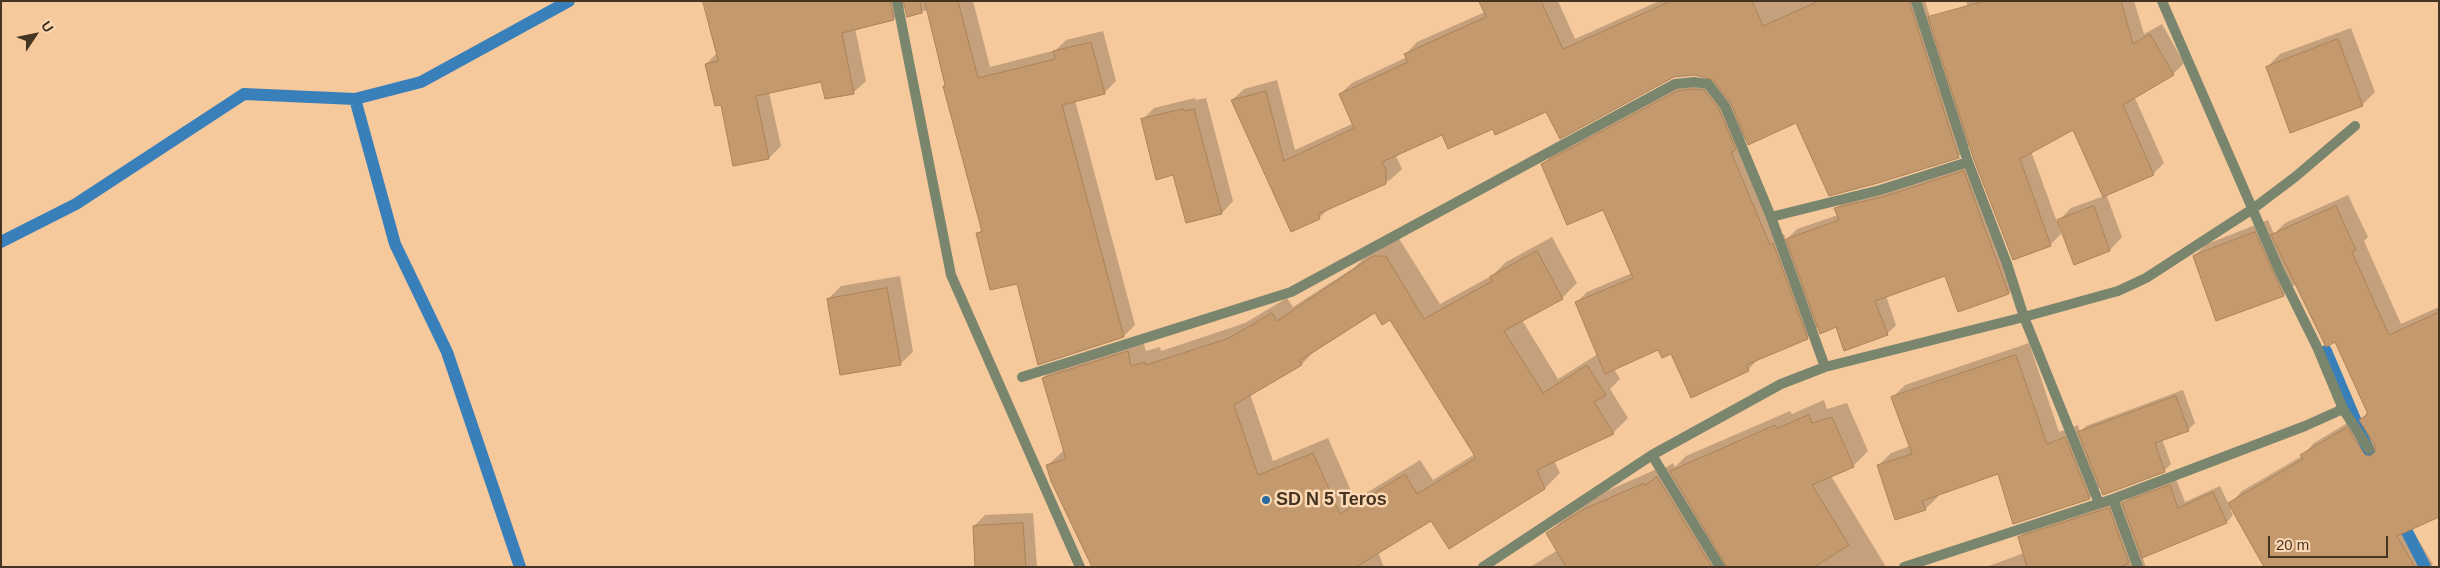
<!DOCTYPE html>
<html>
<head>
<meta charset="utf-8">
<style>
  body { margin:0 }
  #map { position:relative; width:2440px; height:568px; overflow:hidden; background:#f5c99c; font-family:Arial,sans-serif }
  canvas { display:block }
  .frame { position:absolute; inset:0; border:2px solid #453421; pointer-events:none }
  .north { position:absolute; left:10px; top:10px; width:50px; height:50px; -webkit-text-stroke:4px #fcd8b4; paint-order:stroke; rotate:56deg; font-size:14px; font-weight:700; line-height:20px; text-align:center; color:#453421 }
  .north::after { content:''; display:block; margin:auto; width:18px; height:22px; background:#453421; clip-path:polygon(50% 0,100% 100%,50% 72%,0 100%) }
  .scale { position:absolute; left:2268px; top:536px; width:120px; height:22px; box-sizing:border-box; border:2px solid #453421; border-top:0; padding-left:6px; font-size:15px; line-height:18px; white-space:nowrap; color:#453421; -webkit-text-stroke:4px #fcd8b4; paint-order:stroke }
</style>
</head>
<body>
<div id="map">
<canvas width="2440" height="568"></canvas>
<div class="frame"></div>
<div class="north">U</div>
<div class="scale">20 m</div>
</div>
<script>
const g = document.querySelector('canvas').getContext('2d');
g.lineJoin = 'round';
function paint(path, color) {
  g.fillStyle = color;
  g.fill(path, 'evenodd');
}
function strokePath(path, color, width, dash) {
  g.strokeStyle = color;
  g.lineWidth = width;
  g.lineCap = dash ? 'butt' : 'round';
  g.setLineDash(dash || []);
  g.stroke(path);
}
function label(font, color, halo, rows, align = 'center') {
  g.font = font + ' Arial,sans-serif';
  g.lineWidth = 5;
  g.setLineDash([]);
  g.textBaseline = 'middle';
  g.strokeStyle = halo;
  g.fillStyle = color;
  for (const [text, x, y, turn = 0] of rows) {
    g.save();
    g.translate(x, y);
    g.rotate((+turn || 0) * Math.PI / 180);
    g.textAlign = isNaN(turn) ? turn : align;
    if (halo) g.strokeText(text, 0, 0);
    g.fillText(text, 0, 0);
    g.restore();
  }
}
const shadow = new Path2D(`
  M704 1H973L990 67 1056 50 1066 40 1103 31 1116 81 1104 93 1075 100 1135 325 1124 336 1017 282 977 234 982 229 928 10 908 15 906 6 893 19 855 28 866 81 854 92 826 98 822 80 769 92 781 146 769 158 734 164 722 103 706 64 717 53Z
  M1481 1H1558L1575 39 1659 1H1925L1955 96 2002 126 1966 1H2134L2144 34 2162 24 2184 63 2173 74 2134 96 2164 163 2153 174 2106 194 2122 237 2110 250 2075 263 2061 226 2059 227 2061 234 2050 245 1971 144 1959 156 1878 182 1797 121 1747 137 1742 142 1780 235 1784 234 1786 240 1797 229 1838 215 1836 209 1845 199 1893 187 1973 162 2018 283 2009 293 1959 310 1946 274 1886 296 1896 325 1887 334 1837 326H1819L1807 338 1759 358 1748 370 1659 349 1614 369 1620 379 1610 389 1628 418 1613 433 1554 460 1560 473 1545 488 1449 547 1432 519 1378 552 1384 567H1094L1047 466 1064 450 1043 378 1059 363 1142 337 1146 351 1160 347 1161 351 1245 323 1287 298 1293 307 1355 267 1366 256 1398 237 1440 304 1493 275 1506 262 1552 237 1577 283 1562 298 1522 320 1558 379 1598 354 1576 303 1587 292 1632 273 1604 208 1543 165 1553 154 1689 81 1717 80 1693 74 1671 77 1546 110 1493 127 1442 134 1395 154 1402 169 1390 180 1330 207 1319 218 1232 100 1244 89 1277 80 1295 150 1354 123 1340 94 1352 83 1407 57 1406 54 1417 42 1485 12ZM2074 128 2104 196 2071 208 2057 222 2031 151ZM1375 311 1390 318 1475 454 1433 480 1420 460 1355 500 1328 438 1273 461 1250 394 1302 364 1317 348Z
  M2351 28 2375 92 2362 105 2267 67 2280 54Z
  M1195 98 1196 100 1206 98 1233 201 1222 213 1187 222 1174 174 1142 120 1154 108Z
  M2348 195 2368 237 2364 241 2401 324 2439 307V515L2411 528 2433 564 2431 567H2314L2232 508 2230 509 2233 515 2227 522 2142 556 2146 567H1986L2024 553 2019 538 2031 525 2121 496 2123 503 2130 497 2176 479 2185 502 2220 486 2229 505 2242 491 2302 456 2314 443 2359 416 2361 419 2368 412 2336 341 2295 284 2284 295 2194 256 2207 244 2268 220 2274 234 2285 223Z
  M900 276 913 352 900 364 828 299 841 286Z
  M2029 343 2059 432 2078 425 2080 432 2086 426 2183 390 2195 423 2188 430 2162 439 2171 464 2164 471 2101 486 2089 498 1998 472 1937 494 1938 497 1925 509 1879 465 1891 453 1910 446 1893 397 1905 385Z
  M1824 400 1827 409 1847 403 1868 451 1853 466 1831 476 1886 567H1530L1558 550 1548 534 1563 519 1600 494 1659 468 1660 471 1673 463 1675 467 1686 456 1790 411 1792 414Z
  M1033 513 1037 567H977L974 526 985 515Z`);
const stream = new Path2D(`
  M1 242 76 204 244 94 355 99
  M2326 351 2377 471
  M2400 518 2425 567
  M520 567 447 352 395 244 355 99 421 82 569 1`);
const building = new Path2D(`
  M703 1H890L894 20 842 33 854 94 825 99 821 82 756 96 769 159 733 166 721 105 715 106 705 64 718 61Z
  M904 1H920L922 13 907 17Z
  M925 1H958L978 78 1055 59 1053 51 1091 42 1105 94 1062 105 1124 337 1038 365 1017 284 990 290 976 233 982 232 943 86H945Z
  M1479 1H1541L1563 49 1671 1H1752L1763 26 1819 1H1909L1959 158 1878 183 1829 196 1796 123 1748 145 1731 103 1713 80 1695 75 1674 77 1560 139 1546 112 1495 135 1493 129 1448 149 1442 135 1382 162 1386 170V184L1318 214 1320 219 1291 232 1231 100 1266 91 1284 161 1354 128 1339 94 1408 62 1404 54 1486 17Z
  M1985 1H2121L2133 44 2150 34 2174 75 2123 105 2154 175 2103 197 2073 130 2020 159 2051 246 2013 260 1974 160 1928 17Z
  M2338 39 2363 106 2290 133 2266 67Z
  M1694 89 1704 90 1719 109 1736 150 1731 152 1770 245 1773 243 1808 339 1746 365 1749 371 1691 398 1671 354 1662 358 1658 350 1605 374 1575 302 1633 278 1603 210 1567 225 1541 164 1677 91Z
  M1184 109V111L1194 109 1222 214 1186 223 1173 175 1156 180 1141 119Z
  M1964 171 2009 294 1958 312 1945 276 1875 301 1888 335 1844 351 1836 327 1820 334 1786 239 1839 220 1834 208 1882 197Z
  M2094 206 2110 251 2074 265 2057 220Z
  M2336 206 2356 250 2352 252 2389 335 2439 312V517L2397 536 2415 567H2264L2228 503 2303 459 2300 455 2347 427 2365 455 2370 456 2375 452V445L2359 420 2367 415V412L2335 342 2326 347 2271 235Z
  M2255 232 2284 296 2216 321 2193 256Z
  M1537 251 1563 299 1504 331 1543 393 1587 365 1606 395 1594 402 1614 434 1537 470 1545 489 1449 549 1431 521 1356 567H1092L1051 481 1046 465 1066 459 1042 378 1128 351 1131 366 1145 362 1146 365 1229 338 1272 313 1277 321 1373 256H1386L1424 319 1492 281 1490 277ZM1375 313 1382 325 1390 320 1476 458 1417 494 1405 474 1340 514 1313 453 1258 475 1234 405 1302 365 1300 361Z
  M887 288 901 365 840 375 827 299Z
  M2016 355 2047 444 2065 437 2090 499 2013 524 1998 474 1922 501 1926 510 1895 520 1877 465 1912 454 1891 397Z
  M2176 396 2189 431 2155 443 2165 472 2103 495 2078 432Z
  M1809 415 1812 423 1832 417 1854 467 1812 485 1849 545 1814 567H1727L1670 471 1775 425 1777 428Z
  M1657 477 1712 567H1566L1546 533 1584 509 1644 483 1645 485Z
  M2170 485 2178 508 2213 492 2227 523 2142 558 2122 503Z
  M2109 508 2129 563 2120 567H2027L2018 537Z
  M1023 523 1026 567H975L973 526Z`);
const minor = new Path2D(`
  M1916 1 1968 162 2007 264 2024 317 2118 291 2146 278 2254 208 2295 177 2355 126
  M2162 1 2279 270 2318 349 2343 409 2369 449
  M1771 217 1880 190 1968 162
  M1022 377 1291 292 1675 84 1694 82 1708 84 1725 106 1771 217 1825 367
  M1652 455 1720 567
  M2113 499 2305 426 2343 409
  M1483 567 1652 455 1781 384 1825 367 2024 317 2099 503
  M1904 567 2113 499 2138 567`);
const tertiary = new Path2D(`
  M897 1 951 275 1080 567`);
const markers = [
  [1266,500,5,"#2a6ba1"]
];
const poiNames = [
  ["SD N 5 Teros",1276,500]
];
paint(shadow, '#0003');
strokePath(stream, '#397fba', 12);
paint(building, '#c3996d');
strokePath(building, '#ab8257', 1);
strokePath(minor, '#7a856e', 10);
strokePath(tertiary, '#7a856e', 10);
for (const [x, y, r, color] of markers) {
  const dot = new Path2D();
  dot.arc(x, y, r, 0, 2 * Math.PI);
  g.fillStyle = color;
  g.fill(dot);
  strokePath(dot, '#fcd8b4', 2);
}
label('bold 18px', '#453421', '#fcd8b4', poiNames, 'left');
</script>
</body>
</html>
